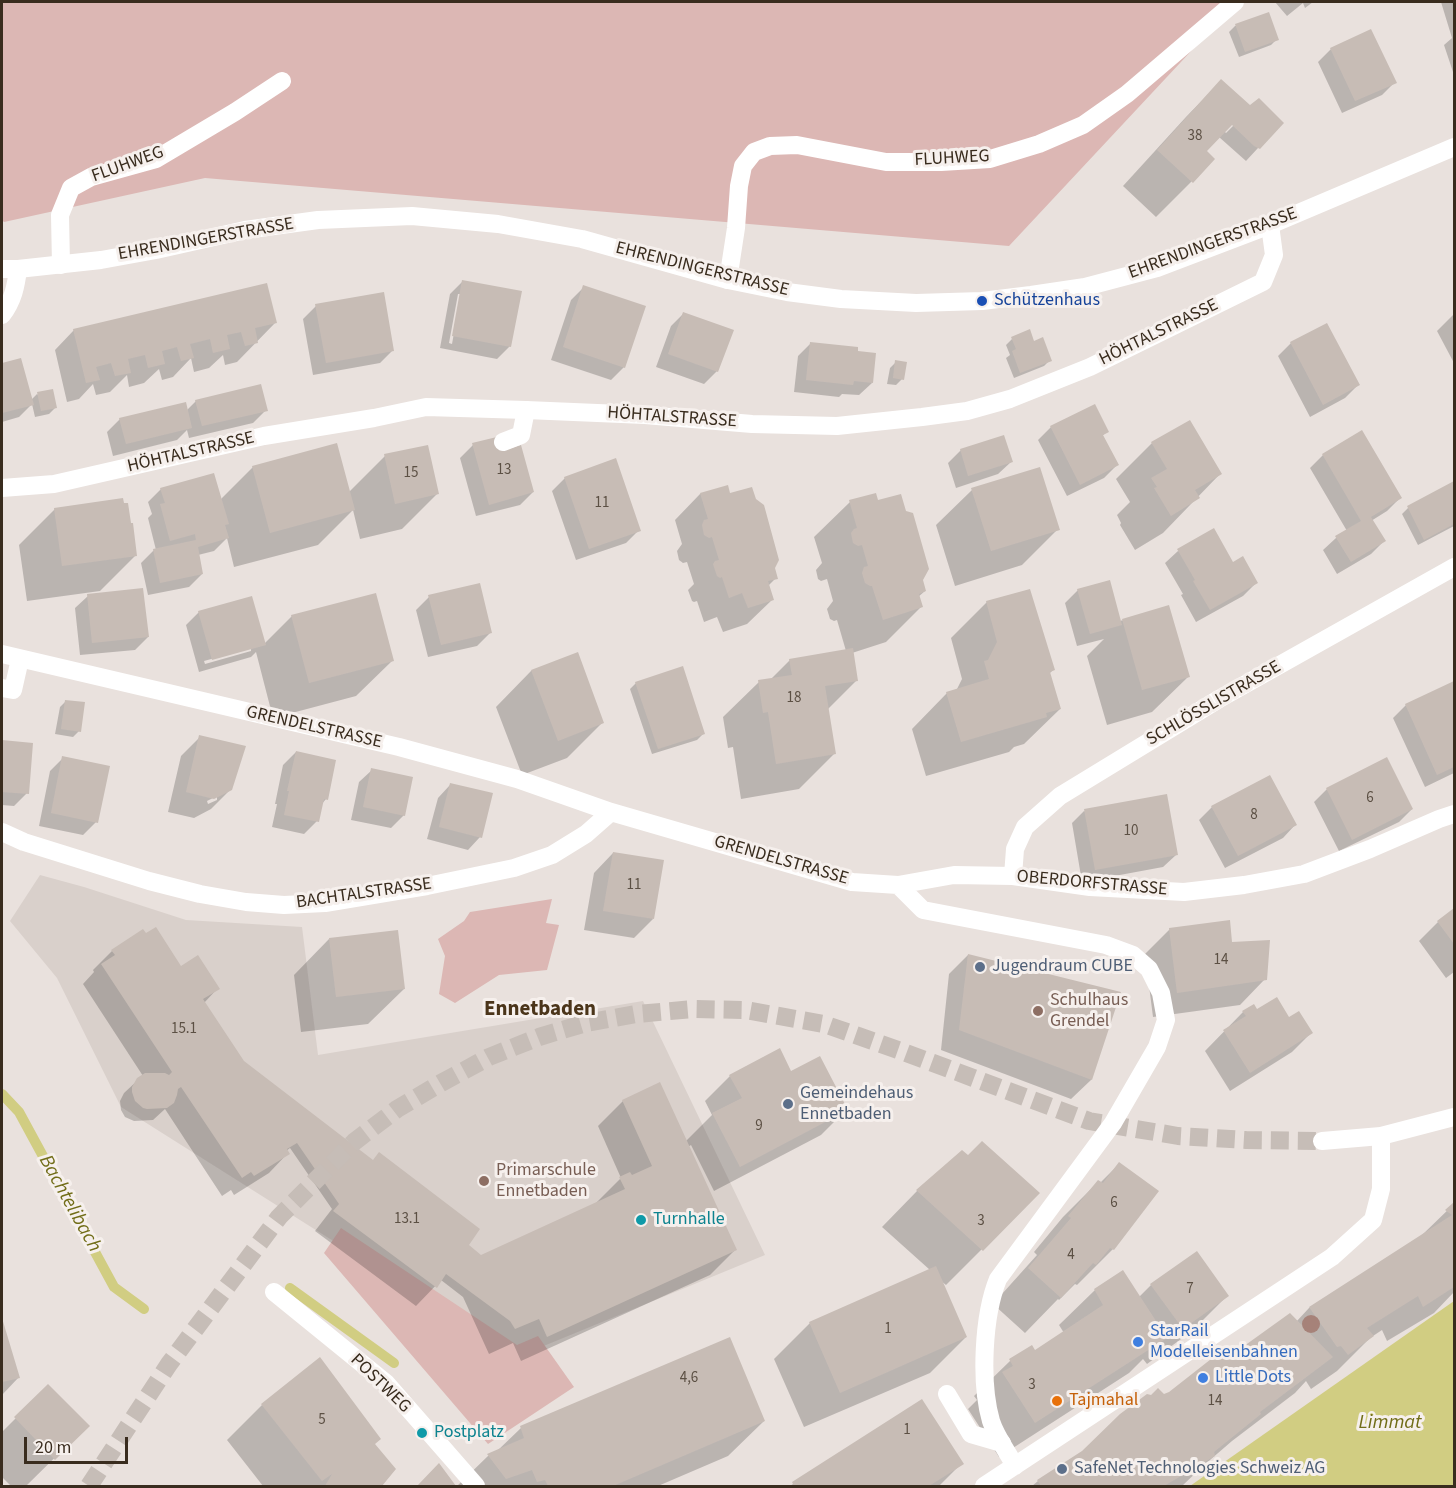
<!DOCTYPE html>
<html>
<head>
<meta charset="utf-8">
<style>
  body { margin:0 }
  #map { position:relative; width:1456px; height:1488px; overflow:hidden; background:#e9e1dd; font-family:"Source Sans 3",sans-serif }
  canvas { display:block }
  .frame { position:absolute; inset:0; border:3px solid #392c1e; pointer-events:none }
  .scale { position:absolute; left:24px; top:1437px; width:104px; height:27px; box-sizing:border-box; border:3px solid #392c1e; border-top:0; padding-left:8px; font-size:18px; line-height:21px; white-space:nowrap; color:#392c1e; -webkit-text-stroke:4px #f6f0ed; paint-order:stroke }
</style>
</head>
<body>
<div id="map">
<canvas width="1456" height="1488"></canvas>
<div class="frame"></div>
<div class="scale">20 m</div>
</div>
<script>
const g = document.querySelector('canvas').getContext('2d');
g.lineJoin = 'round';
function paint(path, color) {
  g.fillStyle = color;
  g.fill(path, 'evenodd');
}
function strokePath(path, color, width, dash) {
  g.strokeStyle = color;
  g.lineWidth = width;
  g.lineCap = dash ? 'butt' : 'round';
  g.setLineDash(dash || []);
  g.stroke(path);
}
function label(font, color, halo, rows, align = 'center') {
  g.font = font + ' "Source Sans 3",sans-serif';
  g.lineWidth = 6;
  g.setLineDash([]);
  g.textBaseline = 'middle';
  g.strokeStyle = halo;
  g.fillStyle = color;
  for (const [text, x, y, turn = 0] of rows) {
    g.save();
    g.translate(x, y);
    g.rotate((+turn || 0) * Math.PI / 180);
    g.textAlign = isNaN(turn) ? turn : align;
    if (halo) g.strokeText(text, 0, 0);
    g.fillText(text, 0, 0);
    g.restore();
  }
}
const built = new Path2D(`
  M40 875 84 887 186 920 302 927 318 1055 643 1001 765 1255 517 1357 121 1107 57 978 10 921Z`);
const green = new Path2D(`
  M2 2H1237L1009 246 205 178 4 222 2 220Z
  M552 899 546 923 559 925 547 970 499 975 455 1003 439 994 445 956 438 939 464 921 470 912Z
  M341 1228 517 1345 538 1336 574 1387 488 1444 324 1253Z`);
const water = new Path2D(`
  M1454 1301V1486H1190Z`);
const shadow = new Path2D(`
  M1275 2H1313L1305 8 1303 3 1287 16Z
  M1441 2H1454V75L1444 45 1452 38Z
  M1268 14 1277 39 1271 45 1239 57 1229 32 1235 26Z
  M1331 49 1395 82 1382 95 1342 113 1318 62Z
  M1221 81 1224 131 1226 133 1259 100 1258 148 1246 161 1219 137 1205 151 1192 181 1156 217 1123 186 1186 117Z
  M463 281 510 346 497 359 440 348 450 294ZM458 294H461L452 344 449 343Z
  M584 287 624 367 611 380 551 360 571 300Z
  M316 306 392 351 380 363 313 375 303 319Z
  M684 313 717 371 704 384 656 367 671 326Z
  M1454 314V363L1437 331Z
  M275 323 237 362 225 365 223 355 209 368 194 372 191 358 173 377 162 380 159 369 144 383 129 387 127 375 110 392 96 395 93 384 79 399 67 402 55 350 74 330Z
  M1326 325 1358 385 1345 398 1310 417 1278 356 1291 343Z
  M1029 331 1033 343 1050 360 1044 366 1014 378 1006 358 1010 355 1006 345 1012 339Z
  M811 343 856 353 872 383 859 395 842 394 839 397 794 392 798 356Z
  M20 360 31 400 37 394 55 408 49 414 35 417 32 404 19 417 2 422V365Z
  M896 362 902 379 896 385 887 384 890 368Z
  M196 401 266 410 253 423 189 438 187 430 177 440 113 456 107 432 120 419 186 411Z
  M1189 422 1220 474 1163 533 1135 550 1120 525 1121 523 1117 515 1130 502 1116 479 1152 443Z
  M1051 427 1107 432 1102 436 1117 465 1104 478 1067 496 1038 440Z
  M1362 432 1400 498 1387 511 1371 521 1384 541 1371 554 1337 574 1323 550 1336 538 1347 531 1310 468 1323 455Z
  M473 445 533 492 520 505 476 516 460 458Z
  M961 450 1011 462 998 474 956 488 948 463Z
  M385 456 437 494 402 529 360 539 353 510 318 545 234 567 227 538 214 551 198 555 202 574 189 587 148 595 141 563 154 550H156L148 518 152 514 148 502 161 489 221 499 253 467 349 492Z
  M565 478 639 530 626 543 576 560 552 491Z
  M1454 483V526L1418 545 1402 514 1408 508Z
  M727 487 729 494 773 568 776 578 768 586 773 599 747 624 723 632 717 617 704 622 697 601 694 602 692 601 688 590 694 584 687 562 683 563 679 560 677 551 682 544 675 520 700 494Z
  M972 490 1058 529 1022 565 955 586 936 525Z
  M876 501 904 513 925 591 918 597 921 607 886 642 852 653 857 680 827 710 834 754 799 789 741 799 733 747 728 748 723 717 759 682 770 680 790 660 846 651 837 620 834 621 830 619 827 609 833 601 827 579 821 581 818 579 816 570 822 563 814 537 850 502Z
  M122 505 136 555 100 591 27 601 19 545 55 509Z
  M1178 551 1233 564 1256 583 1243 596 1196 622 1181 595 1183 594 1165 563Z
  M1078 590 1120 622 1122 620 1188 677 1152 712 1107 725 1087 656 1104 639 1077 646 1065 603Z
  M88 596 148 637 135 650 80 655 75 608Z
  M429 597 490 633 477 646 428 657 416 610Z
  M987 602 1053 670 1049 674 1060 709 1024 744 1014 747 1009 752 926 776 912 729 947 693 956 691 962 679 951 638Z
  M199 612 264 644 292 616 392 661 356 696 273 718 256 652 251 657 199 672 186 625ZM251 648V651L205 664 204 661Z
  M577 654 603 722 567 758 522 775 496 707 531 671Z
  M636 683 703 734 697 740 652 754 630 689Z
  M1454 683V773L1425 787 1393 718 1406 705Z
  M66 701 79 731 73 737 55 734 60 707Z
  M200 737 231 789 211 809 194 818 168 812 181 756ZM217 796V800L208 804 207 801Z
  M2 741 32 744 27 793 14 806 2 805Z
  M296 752 326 799 321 805 317 821 304 834 272 827 277 804H275L283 765Z
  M63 758 96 822 83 835 39 826 50 771Z
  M372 770 404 815 391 828 351 820 359 782Z
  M450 785 480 837 468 850 427 839 438 798Z
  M1327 789 1412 809 1399 822 1339 851 1314 802Z
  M1212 807 1295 825 1283 838 1225 868 1199 820Z
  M1084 811 1176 855 1163 867 1082 882 1072 823Z
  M613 853 653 919 634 938 584 930 594 873Z
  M1454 910V972L1446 978 1419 941 1438 922Z
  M1170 929 1231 944 1265 979 1240 1005 1153 1017 1145 954Z
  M329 939 404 989 368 1024 301 1032 294 975Z
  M112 951 180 968 218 988 204 1003 244 1064 462 1250 479 1258 595 1204 621 1178 598 1126 623 1101 686 1141 712 1115 705 1101 730 1076 791 1073 847 1109 821 1135 714 1191 691 1145 688 1147 735 1250 710 1275 521 1361 513 1343 489 1354 463 1297 441 1280 416 1306 315 1231 332 1209 290 1148 286 1151 288 1153 269 1173 234 1195 231 1190 222 1196 165 1109 153 1120 134 1121 125 1117 121 1110 120 1101 124 1093 138 1080 143 1076 83 984 94 972 93 970Z
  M968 955 1119 993 1091 1080 1071 1099 941 1050 949 974Z
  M1257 1011 1289 1019 1311 1033 1292 1052 1230 1091 1205 1051 1243 1012Z
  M962 1152 968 1157 1038 1193 946 1285 941 1281 966 1337 930 1373 804 1427 774 1359 810 1323 930 1270 882 1227 917 1191Z
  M1119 1164 1113 1249 1077 1285 1075 1284 1059 1300 1058 1299 1025 1333 993 1304 1037 1255 1034 1252 1063 1217 1098 1182 1100 1183Z
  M1454 1204V1292L1434 1313 1387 1341 1382 1330 1370 1338 1337 1371 1311 1389 1306 1381 1295 1393 1232 1441 1203 1466 1182 1486H1032L1038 1481 1083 1452 1164 1396 1296 1322 1309 1308 1420 1237Z
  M1196 1253 1227 1296 1192 1331 1147 1364 1143 1359 1129 1373 999 1457 968 1409 977 1400 974 1396 1010 1361 1031 1347 1034 1352 1064 1333 1059 1325 1095 1290 1139 1297 1151 1285Z
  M2 1321 19 1377 2 1395Z
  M48 1386 87 1426 26 1486H11L2 1477V1432Z
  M922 1401 962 1463 939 1486H790Z
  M262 1405 374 1445 394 1469 380 1486H263L227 1440Z
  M764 1421 728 1456 658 1486H457L488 1456 496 1452 521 1428Z`);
const stream = new Path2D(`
  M2 1094 19 1112 114 1287 144 1309
  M290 1288 394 1363`);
const building = new Path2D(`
  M1269 12 1279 40 1245 52 1235 24Z
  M1371 29 1397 83 1355 101 1330 48Z
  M1221 79 1250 105 1259 98 1284 123 1260 149 1254 146 1232 125 1207 151 1215 159 1193 183 1157 150Z
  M462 280 522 291 511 347 452 336Z
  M267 283 277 323 255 328 258 343 245 346 241 332 227 335 230 349 213 353 210 339 190 344 194 358 181 361 177 347 162 351 165 364 148 368 145 355 128 359 131 373 115 376 111 363 96 367 100 380 86 383 73 329Z
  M583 285 646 306 625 368 563 347Z
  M384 292 394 351 326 363 315 304Z
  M683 312 734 330 718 372 668 354Z
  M1327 323 1360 385 1323 405 1290 342Z
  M1030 329 1034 341 1043 337 1052 361 1020 373 1012 351 1016 349 1011 337Z
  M810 342 858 347V351L876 353 873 383 854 381 853 385 806 380Z
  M21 358 34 405 2 413V363Z
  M895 360 907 362 904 380 893 378Z
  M261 384 268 411 202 426 195 400Z
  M53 389 57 408 41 411 37 392Z
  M186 402 192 428 126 444 119 418Z
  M1095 404 1109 432 1103 435 1119 465 1080 485 1050 426Z
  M1190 420 1222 474 1195 490 1200 498 1171 516 1154 488 1157 487 1151 478 1167 469 1151 442Z
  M1362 430 1402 498 1371 517 1386 541 1351 562 1335 536 1361 521 1322 454Z
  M1004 435 1013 462 968 476 960 449Z
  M501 436 505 450 521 445 534 492 489 505 472 443Z
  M337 443 355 510 270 533 252 466Z
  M428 445 439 494 395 504 384 454Z
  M616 458 641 531 589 549 564 477Z
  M1040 467 1060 530 991 551 971 488Z
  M214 473 229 524 225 525 229 538 198 547 203 574 160 583 153 549 196 540 195 534 170 541 160 504 165 503 160 488Z
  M1454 481V524L1424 540 1407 506Z
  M728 485 730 493 752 487 756 499 764 505 779 560 775 568 778 579 768 581 774 600 748 608 742 593 729 598 722 577 720 578 717 576 713 564 715 561 719 560 712 537 709 538 704 535 702 525 704 520 708 519 700 493Z
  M876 493 878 500 901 494 906 511 913 513 929 569 923 580 926 591 919 594 923 607 883 620 872 586H870L865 583 862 573 864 567 868 566 862 545 858 546 853 543 851 533 854 529 857 528 849 500Z
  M123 498 124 503H128L131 523H133L137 556 62 566 54 508Z
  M1214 528 1233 562 1243 556 1258 583 1210 610 1193 581 1195 580 1177 549Z
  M1110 580 1122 625 1090 634 1077 589Z
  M480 583 492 633 441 645 428 595Z
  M143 588 149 637 92 643 87 594Z
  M1030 589 1055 670 1050 672 1061 709 1046 713 1047 717 961 742 946 692 989 679 984 661 988 660 997 642 986 601Z
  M376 593 394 661 309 683 291 615Z
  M252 596 266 645 212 660 198 611Z
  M1169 605 1190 677 1142 690 1122 619Z
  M853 648 858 681 825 686 836 754 776 764 768 712 763 713 758 680 792 675 789 659Z
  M578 652 604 723 558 741 531 670Z
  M683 666 705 734 658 749 635 682Z
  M1454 681V767L1437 775 1405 704Z
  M65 700 85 702 81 732 61 729Z
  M199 735 246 746 232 790 214 799 186 792Z
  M2 740 33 743 29 794 2 792Z
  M296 751 336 760 328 800 324 799 319 822 284 815 289 791H287Z
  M62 756 110 766 98 823 51 813Z
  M1387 757 1413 809 1352 840 1326 788Z
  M371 768 413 777 405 816 363 807Z
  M1270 775 1297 825 1238 856 1211 806Z
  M450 783 493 793 482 838 439 827Z
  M1167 794 1178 855 1095 870 1084 809Z
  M613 852 664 860 654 919 603 911Z
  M1454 908V944L1437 921Z
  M1230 920 1232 942 1270 940 1267 980 1177 993 1169 928Z
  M156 927 181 966 198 955 220 989 203 999 244 1061 373 1160 379 1152 480 1229 469 1245 481 1255 625 1189 619 1177 630 1172 632 1175 652 1166 622 1100 660 1082 737 1250 547 1337 539 1319 515 1329 510 1321 446 1274 437 1288 333 1211 339 1204 297 1143 287 1149 290 1154 254 1176 251 1172 242 1178 181 1087 178 1089 177 1095 174 1103 167 1108 147 1109 143 1108 135 1101 132 1092V1087L137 1078 145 1073H165L169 1075 172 1072 101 964 115 955 111 950 143 929 146 933Z
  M398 930 405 989 336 997 329 938Z
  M968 954 1121 992 1092 1080 959 1030Z
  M1277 997 1289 1017 1299 1011 1313 1033 1250 1073 1223 1030 1246 1016 1242 1011 1254 1004 1257 1009Z
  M780 1048 791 1071 820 1056 848 1110 740 1167 712 1113 742 1098 729 1075Z
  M982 1141 1040 1193 983 1251 916 1190 962 1150 968 1155Z
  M1119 1162 1159 1191 1114 1250 1110 1248 1096 1265 1093 1263 1061 1298 1028 1268 1071 1218 1068 1216 1098 1180 1103 1183Z
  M1454 1202V1287L1423 1307 1418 1296 1367 1328 1374 1336 1348 1355 1341 1346 1337 1347 1309 1307 1452 1215 1445 1210Z
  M1197 1251 1229 1296 1183 1329 1150 1284Z
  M936 1266 967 1337 840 1393 809 1322Z
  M1123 1270 1167 1338 1035 1423 1002 1372 1013 1366 1009 1359 1032 1345 1035 1350 1103 1305 1094 1289Z
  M1290 1313 1333 1357 1260 1412 1261 1414 1214 1452 1215 1456 1164 1486H1041L1037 1480 1082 1451 1120 1414 1147 1394 1151 1395 1158 1388 1164 1394 1169 1392 1220 1352 1226 1359Z
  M2 1318 20 1378 2 1382Z
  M730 1337 765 1421 613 1486H548L545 1480 537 1482 532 1470 506 1479 487 1454 524 1438 520 1426Z
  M320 1357 381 1439 375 1444 396 1469 382 1486H325L332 1474 322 1481 261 1404Z
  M48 1384 90 1426 55 1460 14 1417Z
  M922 1399 964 1464 929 1486H794L792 1482Z
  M439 1463 456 1486H417Z`);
const secondaryTunnel = new Path2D(`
  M89 1486 169 1364 279 1217 354 1142 397 1109 441 1083 489 1057 539 1037 586 1023 636 1014 694 1009 745 1010 824 1024 898 1050 1089 1121 1178 1136 1246 1140 1322 1141`);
const lane = new Path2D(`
  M503 442 521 435 526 410
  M2 688 13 690 20 659
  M947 1394 971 1434 1002 1443`);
const street = new Path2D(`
  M61 265 60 215 71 188 91 177 156 159 235 112 282 81
  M728 280 736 228 739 186 743 166 754 152 770 146 797 145 886 162H941L990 159 1039 144 1083 125 1127 94 1235 2
  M2 315C13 301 16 286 18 269
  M2 488 54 484 264 436 374 418 426 407 526 410 645 415 752 424 837 426 922 417 967 411 1010 399 1090 367 1263 282 1274 255 1270 225
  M2 654 399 747 517 779 611 812 852 882 898 885 954 875 1013 876 1090 887 1184 892 1244 885 1304 874 1370 849 1439 819 1454 814
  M2 832 24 842 149 881 200 894 246 902 284 905 325 903 427 886 514 868 552 855 586 834 611 812
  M1013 876 1015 849 1025 827 1060 796 1219 699 1454 567
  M898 885 923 910 1106 945 1133 955 1149 969 1161 993 1166 1020 1157 1047 1113 1123 998 1279C983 1316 980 1383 991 1421 996 1437 1007 1451 1015 1466
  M274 1292 386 1383 476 1486
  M984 1486 1332 1257 1373 1220 1381 1189V1136`);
const secondary = new Path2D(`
  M2 269H18L101 260 156 250 245 230 318 220 412 216 498 224 582 239 728 280 787 292 841 299 916 303 982 301 1031 295 1085 287 1157 268 1270 225 1454 147
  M1322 1141 1381 1136 1454 1117`);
const trees = [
  [1311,1324]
];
const markers = [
  [982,301,6,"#1a4fb4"],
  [980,967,6,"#5c6f8a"],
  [1038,1011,6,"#8d6e63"],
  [788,1104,6,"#5c6f8a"],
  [484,1181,6,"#8d6e63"],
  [641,1220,6,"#0f9aa8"],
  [1138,1342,6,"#3f7fe0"],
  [1203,1378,6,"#3f7fe0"],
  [1057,1401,6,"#e8710a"],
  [422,1433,6,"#0f9aa8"],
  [1062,1469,6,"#5c6f8a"]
];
const numberNames = [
  ["38",1195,137],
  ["13",504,471],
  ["15",411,474],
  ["11",602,504],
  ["18",794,699],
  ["6",1370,799],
  ["8",1254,816],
  ["10",1131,832],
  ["11",634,886],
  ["14",1221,961],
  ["15.1",184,1030],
  ["9",759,1127],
  ["6",1114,1204],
  ["13.1",407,1220],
  ["3",981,1222],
  ["4",1071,1256],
  ["7",1190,1290],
  ["1",888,1330],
  ["4,6",689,1379],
  ["3",1032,1386],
  ["14",1215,1402],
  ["5",322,1421],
  ["1",907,1431]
];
const streetNames = [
  ["FLUHWEG",952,159,-3],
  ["FLUHWEG",128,165,-20],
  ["EHRENDINGERSTRASSE",206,240,-10],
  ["EHRENDINGERSTRASSE",1213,244,-20],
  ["EHRENDINGERSTRASSE",702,270,14],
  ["HÖHTALSTRASSE",1159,333,-26],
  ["HÖHTALSTRASSE",672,418,4],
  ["HÖHTALSTRASSE",191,453,-13],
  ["SCHLÖSSLISTRASSE",1214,704,-30],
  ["GRENDELSTRASSE",314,728,13],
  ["GRENDELSTRASSE",781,861,16],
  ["OBERDORFSTRASSE",1092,884,5],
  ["BACHTALSTRASSE",364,894,-8],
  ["POSTWEG",380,1384,44]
];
const transitNames = [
  ["Schützenhaus",994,301]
];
const serviceNames = [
  ["Jugendraum CUBE",992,967],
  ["Gemeindehaus",800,1094],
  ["Ennetbaden",800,1115],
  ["SafeNet Technologies Schweiz AG",1074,1469]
];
const educationNames = [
  ["Schulhaus",1050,1001],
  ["Grendel",1050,1022],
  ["Primarschule",496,1171],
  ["Ennetbaden",496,1192]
];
const cultureNames = [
  ["Turnhalle",653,1220],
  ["Postplatz",434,1433]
];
const shopNames = [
  ["StarRail",1150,1332],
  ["Modelleisenbahnen",1150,1353],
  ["Little Dots",1215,1378]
];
const foodNames = [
  ["Tajmahal",1069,1401]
];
const waterNames = [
  ["Bachtelibach",69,1204,61],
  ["Limmat",1390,1424]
];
const quarterNames = [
  ["Ennetbaden",540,1010]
];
paint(built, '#d9d0cb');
paint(green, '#dcb7b4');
paint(water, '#d1cd82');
paint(shadow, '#0003');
strokePath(stream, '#d1cd82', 10);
paint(building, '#c7bcb5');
strokePath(secondaryTunnel, '#c6bdb7', 18, [18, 9]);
strokePath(lane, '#fff', 18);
strokePath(street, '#fff', 18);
strokePath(secondary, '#fff', 18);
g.fillStyle = '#a68279';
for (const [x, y] of trees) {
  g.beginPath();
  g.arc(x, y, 9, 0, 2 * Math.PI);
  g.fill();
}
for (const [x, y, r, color] of markers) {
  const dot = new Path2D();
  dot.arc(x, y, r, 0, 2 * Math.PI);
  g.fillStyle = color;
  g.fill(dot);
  strokePath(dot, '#f6f0ed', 2);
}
label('15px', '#5c5044', null, numberNames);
label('18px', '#392c1e', '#f6f0ed', streetNames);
label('18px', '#164399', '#f6f0ed', transitNames, 'left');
label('18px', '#4e5e75', '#f6f0ed', serviceNames, 'left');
label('18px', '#785e54', '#f6f0ed', educationNames, 'left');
label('18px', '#0d838f', '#f6f0ed', cultureNames, 'left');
label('18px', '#366cbe', '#f6f0ed', shopNames, 'left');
label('18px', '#c56008', '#f6f0ed', foodNames, 'left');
label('italic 20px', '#716d18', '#f6f0ed', waterNames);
label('bold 21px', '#4b351a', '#f6f0ed', quarterNames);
</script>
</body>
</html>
